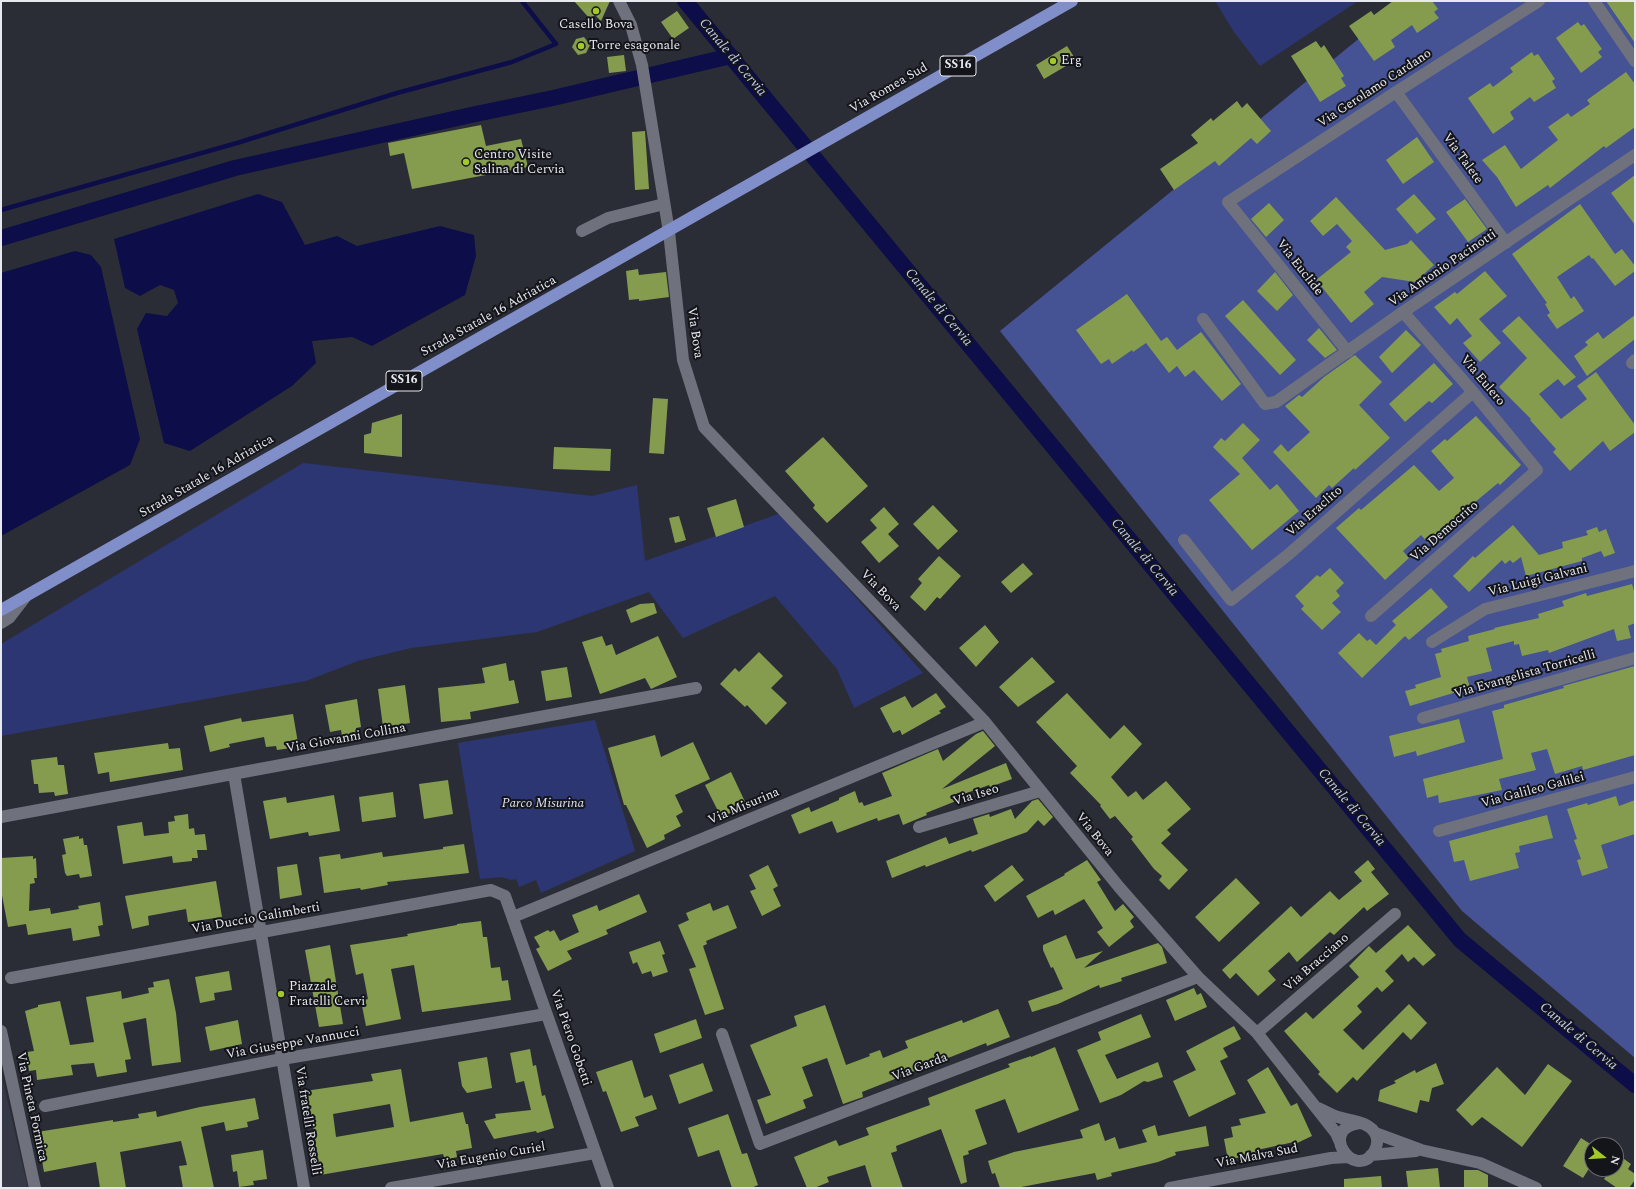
<!DOCTYPE html>
<html>
<head>
<meta charset="utf-8">
<style>
  body { margin:0 }
  #map { position:relative; width:1636px; height:1189px; overflow:hidden; background:#2b2d36; font-family:Spectral,serif }
  canvas { display:block }
  .frame { position:absolute; inset:0; border:2px solid #e7e9ef; pointer-events:none }
  .north { position:absolute; left:1584px; top:1137px; width:40px; height:40px; box-sizing:border-box; background:#14151a; border:1px solid #686a6f; border-radius:50%; rotate:107deg; font-size:11px; font-weight:700; line-height:16px; text-align:center; color:#e7e9ef }
  .north::after { content:''; display:block; margin:auto; width:14px; height:18px; background:#a2c927; clip-path:polygon(50% 0,100% 100%,50% 72%,0 100%) }
</style>
</head>
<body>
<div id="map">
<canvas width="1636" height="1189"></canvas>
<div class="frame"></div>
<div class="north">N</div>
</div>
<script>
const g = document.querySelector('canvas').getContext('2d');
g.lineJoin = 'round';
function paint(path, color) {
  g.fillStyle = color;
  g.fill(path, 'evenodd');
}
function strokePath(path, color, width, dash) {
  g.strokeStyle = color;
  g.lineWidth = width;
  g.lineCap = dash ? 'butt' : 'round';
  g.setLineDash(dash || []);
  g.stroke(path);
}
function label(font, color, halo, rows, align = 'center') {
  g.font = font + ' Spectral,serif';
  g.lineWidth = 4;
  g.setLineDash([]);
  g.textBaseline = 'middle';
  g.strokeStyle = halo;
  g.fillStyle = color;
  for (const [text, x, y, turn = 0] of rows) {
    g.save();
    g.translate(x, y);
    g.rotate((+turn || 0) * Math.PI / 180);
    g.textAlign = isNaN(turn) ? turn : align;
    if (halo) g.strokeText(text, 0, 0);
    g.fillText(text, 0, 0);
    g.restore();
  }
}
const built = new Path2D(`
  M1 1073 28 1188H1Z`);
const green = new Path2D(`
  M1215 1H1358L1260 66 1234 32Z
  M303 463 592 496 637 485 645 561 781 513 923 673 854 708 837 669 775 596 683 638 649 592 537 632 411 648 358 661 306 681 1 736V644Z
  M595 720 635 851 541 893 536 880 519 887 516 879 511 880 502 877 480 879 458 743Z`);
const forest = new Path2D(`
  M1405 1H1635V1058L1462 911 1000 331Z`);
const water = new Path2D(`
  M258 194 282 202 305 245 337 236 357 246 440 226 474 235 476 256 465 295 372 346 352 337 312 341 316 363 292 386 190 451 164 443 137 329 146 313 167 316 178 303 174 290 160 285 140 296 125 288 114 239Z
  M75 251 91 255 101 267 140 439 130 465 1 536V273Z`);
const stream = new Path2D(`
  M1 210 237 143 397 93 512 62 556 44 522 1`);
const canal = new Path2D(`
  M685 1 1460 940 1635 1085
  M1 238 235 168 471 115 553 98 731 56`);
const building = new Path2D(`
  M574 1H610L601 21 595 15 590 19Z
  M1393 1H1432L1438 9 1434 12 1439 18 1417 33 1412 25 1391 40 1395 47 1374 61 1349 26 1371 11 1374 15Z
  M1606 1H1635V43Z
  M677 11 689 28 673 39 661 22Z
  M1578 22 1581 26 1584 24 1602 49 1598 52 1602 57 1581 73 1556 38Z
  M584 37 590 45 586 53 578 55 572 47 576 39Z
  M1316 41 1321 48 1324 45 1344 76 1341 78 1346 86 1320 102 1291 56Z
  M1067 46 1076 60 1044 79 1036 65Z
  M1532 52 1534 56 1538 54 1555 79 1552 81 1556 88 1534 102 1530 97 1510 112 1514 119 1493 134 1468 98 1490 83 1493 87 1513 72 1510 68Z
  M624 55 626 71 609 73 607 57Z
  M1626 72 1635 84V127L1606 148 1604 146 1550 188 1548 185 1516 207 1497 177 1482 160 1505 145 1521 169 1558 140 1548 127 1568 113 1571 117 1590 104 1587 100Z
  M1237 101 1242 108 1247 103 1271 131 1257 144 1251 138 1219 166 1215 161 1174 190 1160 169 1198 143 1191 135 1211 118 1213 121Z
  M481 125 486 146 521 139 528 167 412 189 404 153 390 156 388 143Z
  M645 131 649 189 635 190 632 132Z
  M1417 137 1434 162 1403 184 1386 160Z
  M1635 175V225L1611 193Z
  M1414 194 1436 219 1417 234 1396 209Z
  M1336 197 1385 250 1407 244 1411 240 1434 265 1415 282 1382 277 1364 292 1374 304 1351 323 1316 280 1351 252 1346 247 1352 241 1337 224 1323 236 1310 221Z
  M1465 199 1487 229 1468 242 1446 212Z
  M1269 203 1284 220 1266 237 1251 219Z
  M1580 204 1615 254 1622 249 1635 266V271L1615 286 1593 258 1592 259 1589 255 1557 277 1571 299 1574 296 1584 311 1557 329 1547 315 1550 313 1545 304 1547 303 1512 254Z
  M638 269 639 275 666 272 669 297 639 301V299L629 300 626 271Z
  M1485 271 1507 296 1479 319 1501 343 1480 362 1463 343 1472 336 1457 318 1450 325 1434 307 1455 292 1457 294Z
  M1275 272 1293 295 1277 311 1257 291Z
  M1127 294 1161 341 1167 337 1177 350 1201 332 1241 384 1222 401 1194 370 1185 377 1177 366 1169 373 1146 343 1133 352 1132 350 1112 364 1109 359 1101 364 1076 330Z
  M1243 300 1296 360 1280 375 1225 316Z
  M1635 315V339L1587 376 1574 356 1588 345 1585 342 1598 332 1603 339Z
  M1519 316 1576 377 1564 386 1558 379 1539 394 1561 419 1587 399 1577 386 1596 372 1635 425V432L1610 451 1603 441 1570 471 1553 452 1556 449 1530 420 1531 419 1499 387 1527 358 1502 331Z
  M1319 328 1337 350 1325 358 1307 340Z
  M1406 330 1421 345 1392 373 1379 357Z
  M1355 355 1382 382 1359 405 1390 438 1355 470 1354 468 1332 488 1329 485 1316 498 1273 452 1281 444 1288 452 1310 432 1285 406 1299 395 1302 397 1324 377Z
  M1434 363 1453 384 1432 403 1429 401 1405 422 1389 404Z
  M653 398 668 399 664 454 649 453Z
  M402 414V457L364 453V435L371 433 372 423Z
  M1476 416 1521 465 1500 485 1498 483 1468 508 1428 543 1421 535 1403 551 1409 558 1385 580 1336 528 1359 508 1361 510 1414 465 1439 491 1454 478 1431 451 1445 439 1447 441Z
  M1243 423 1260 440 1242 458 1270 490 1277 484 1299 511 1252 550 1209 500 1240 474 1213 447 1221 438 1225 441Z
  M823 437 868 486 827 523 813 508 815 505 785 471Z
  M554 447 611 449 610 471 553 469Z
  M736 499 744 527 716 537 707 508Z
  M933 505 958 531 938 550 913 524Z
  M884 507 899 524 888 534 899 546 879 563 861 542 877 528 870 520Z
  M679 516 686 540 675 543 669 518Z
  M1513 525 1539 555 1563 548 1562 542 1588 535 1586 531 1597 527 1599 532 1606 529 1615 553 1604 557 1601 551 1582 558V561L1526 576 1521 557 1513 563 1510 560 1505 564 1502 560 1469 592 1453 576 1473 556 1475 558Z
  M939 556 961 576 940 599 937 597 925 611 910 597 922 583 918 579Z
  M1023 563 1033 574 1011 593 1001 582Z
  M1330 568 1344 583 1336 591 1340 596 1332 603 1341 612 1322 630 1301 609 1304 606 1295 596 1317 575 1320 577Z
  M1632 584 1635 594V623L1628 626 1631 638 1617 641 1614 629 1549 653 1548 650 1522 656 1519 644 1514 645V641L1486 648 1492 671 1467 677 1470 688 1410 706 1405 691 1416 688 1415 685 1441 677 1435 654 1442 652 1441 649 1469 641 1468 636 1495 629 1494 628 1539 618 1538 614 1564 606 1562 601 1586 593 1587 596Z
  M1431 588 1448 607 1409 640 1405 636 1362 678 1338 653 1359 633 1367 641 1370 639 1376 645 1396 625 1392 621Z
  M654 603 657 613 631 623 626 610 640 604Z
  M985 625 999 642 976 667 959 648Z
  M602 636 606 646 612 644 616 655 658 636 677 677 651 689 645 678 600 694 582 642Z
  M759 652 783 676 771 688 787 703 766 725 747 705 745 707 720 684 735 668 739 672Z
  M1032 657 1055 682 1018 707 999 687Z
  M506 663 509 681 514 680 519 703 470 712 471 719 441 722 438 688 485 683 482 668Z
  M1635 666V755L1583 770 1582 766 1555 774 1547 749 1531 753 1536 770 1499 779 1502 790 1439 803 1438 795 1427 798 1423 779 1503 759 1492 711 1504 708V705L1564 688 1563 686Z
  M567 667 572 697 546 701 541 671Z
  M405 685 410 723 383 727 378 689Z
  M936 693 946 707 939 711 941 713 902 735 900 730 893 733 880 708 905 696 912 708Z
  M1067 693 1110 739 1124 725 1142 744 1111 777 1128 797 1136 791 1143 800 1166 781 1191 809 1167 830 1171 834 1161 843 1188 870 1169 890 1159 880 1162 876 1154 869 1131 839 1133 837 1115 816 1110 819 1100 806 1101 805 1070 773 1077 766 1036 722Z
  M357 699 361 727 356 728V733L342 736 341 730 330 732 325 705Z
  M293 714 298 743 290 744 291 748 277 750 276 746 266 747 264 737 229 744 230 747 210 752 204 726 241 718 242 722Z
  M1459 719 1465 742 1417 756 1416 751 1394 757 1389 736Z
  M983 731 995 746 942 789 1006 763 1012 779 990 787 989 785 961 795V799L926 813 927 815 903 825 899 814 878 821 877 818 837 833 832 821 799 834 791 815 809 807 811 812 839 800V798L855 791 859 803 862 802 864 806 892 796 882 773 938 749 943 761 976 734Z
  M655 735 661 757 693 742 710 779 675 795 683 812 676 816 681 826 664 835 665 839 647 848 626 805H624L608 748Z
  M168 743 169 749 180 748 183 770 110 782 109 772 98 774 94 753Z
  M57 757 58 765H64L68 794 55 796 54 792 39 793 38 784H34L31 760Z
  M731 772 747 806 721 817 705 785Z
  M448 780 453 814 424 819 419 784Z
  M393 792 396 817 362 822 359 797Z
  M334 795 340 831 309 836 308 832 270 839 263 801 286 797 287 803Z
  M1616 796 1619 806 1635 800V834L1601 845 1608 868 1582 876 1577 860 1581 859 1574 840 1577 839 1567 809 1587 803 1588 805Z
  M1038 799 1053 817 1044 826 1038 820 1027 832 972 852 971 850 926 867 925 865 892 878 886 861 946 837 949 844 978 834 973 819 989 814 990 817 1011 809 1015 819 1032 801Z
  M188 814 189 829 194 828 195 835 205 834 207 850H197L198 858H192V861L173 863 172 856 123 864 117 826 142 822 144 836 169 833 168 822 175 821 174 816Z
  M1547 815 1553 838 1519 846 1520 852 1515 853 1519 868 1470 881 1464 860 1454 862 1449 841Z
  M79 836V839L83 838 84 845H87L92 876 80 878 79 874 67 876 65 873 62 855 66 854 63 839Z
  M464 844 469 873 387 882 388 885 361 890 360 888 324 893 319 857 340 854 341 859 382 852 383 857 443 849V847Z
  M33 856V859L36 858 37 878H34L35 883 30 884 29 911 50 908 51 914 79 909 78 906 100 902 103 925 98 926 100 936 73 941 71 928 28 935 26 924 8 927 1 890V858Z
  M1087 860 1101 880 1097 882 1115 911 1123 904 1134 917 1130 921 1134 927 1109 947 1097 932 1103 928 1084 899 1055 915 1053 910 1038 918 1026 896 1065 875 1064 874Z
  M1368 860 1375 869 1371 872 1389 894 1367 911 1364 907 1334 935 1330 932 1297 962 1289 952 1268 971 1276 980 1258 996 1236 973 1230 979 1222 970 1291 906 1301 917 1330 891 1339 900 1362 881 1354 872Z
  M297 864 302 895 280 899 277 867Z
  M768 865 778 886 773 889 781 906 762 916 750 891 756 889 749 875Z
  M1012 865 1024 880 995 902 984 886Z
  M1236 878 1260 903 1219 942 1195 917Z
  M216 881 222 917 188 922 186 909 148 916 149 925 132 929 125 896Z
  M639 894 647 912 606 930 608 934 567 951 572 959 548 971 536 949 540 947 534 937 548 930 550 932 554 930 560 941 579 932 572 915 597 905 599 911Z
  M710 903 713 911 728 905 737 928 706 941 707 944 703 946 724 1009 705 1015 689 969 696 967 678 925 689 920 686 913Z
  M481 921 483 937H487L491 968 500 967 502 981 508 980 511 1000 422 1012 414 965 391 969 401 1019 366 1026 361 1001 368 999 363 973 356 975 350 945 408 936 407 934 457 925V924Z
  M1408 925 1436 955 1423 966 1414 957 1408 962 1402 954 1385 971 1394 981 1382 992 1377 987 1357 1006 1362 1012 1343 1030 1363 1050 1409 1004 1427 1023 1411 1040 1403 1032 1357 1081 1353 1077 1337 1093 1318 1074 1320 1072 1284 1031 1306 1012 1313 1019 1359 977 1349 966 1369 946 1376 953Z
  M1066 935 1076 959 1103 951 1084 968 1158 943 1162 947 1167 963 1121 978 1122 981 1100 988 1099 985 1058 1004 1032 1012 1028 1001 1063 989 1053 967 1051 968 1043 950V945Z
  M660 941 665 954 662 955 668 972 653 977 651 971 642 974 637 962 633 964 629 952Z
  M330 945 343 1024 319 1027 305 950Z
  M229 971 232 990 214 993 215 1000 200 1003 195 977Z
  M169 979 176 1013 181 1062 152 1066 146 1018 123 1023 131 1059 125 1060 127 1072 97 1077 94 1063 71 1065 73 1075 37 1080 36 1070 29 1071 26 1052 34 1051 25 1011 38 1007V1005L60 1001 70 1045 94 1042 86 997 121 991 122 999 149 993 148 988 154 987 153 982Z
  M1194 988 1197 995 1201 993 1207 1007 1175 1021 1166 1000Z
  M825 1005 846 1065 870 1056 869 1054 880 1050 883 1058 908 1048 905 1041 962 1020 963 1023 998 1009 1010 1037 987 1046 986 1043 862 1092 863 1097 843 1104 827 1058 802 1067 813 1096 803 1100 806 1108 766 1124 757 1100 771 1095 750 1045 797 1026 794 1016Z
  M1141 1014 1151 1037 1105 1055 1117 1079 1158 1062 1163 1077 1148 1082 1144 1081 1121 1095 1100 1103 1077 1050 1101 1040 1098 1032Z
  M696 1019 702 1038 660 1053 654 1034Z
  M238 1020 242 1044 210 1051 205 1027Z
  M1234 1026 1241 1039 1223 1048 1228 1057 1220 1061 1236 1094 1189 1117 1173 1081 1196 1070 1186 1051Z
  M1055 1047 1079 1110 1018 1133 1005 1099 975 1110 987 1144 968 1151 969 1154 963 1156 967 1182 961 1184 941 1129 896 1146 897 1151 891 1153 903 1188H872L865 1165 827 1177 829 1182 814 1188H807L794 1157 836 1140 839 1146 869 1135 866 1128 930 1105 928 1098 1010 1067 1008 1064 1031 1056V1057Z
  M530 1049 533 1066 536 1065 542 1096 545 1095 554 1128 537 1133 536 1131 494 1139 484 1121 496 1118 495 1114 531 1110 524 1081 516 1083 510 1053Z
  M487 1057 492 1088 467 1093 462 1086 458 1062Z
  M632 1060 644 1098 652 1095 657 1109 635 1117 639 1126 621 1132 606 1091 603 1092 596 1072Z
  M703 1063 713 1091 679 1104 669 1075Z
  M1436 1063 1444 1084 1432 1088 1429 1102 1420 1100 1417 1113 1378 1101 1380 1090 1396 1083 1394 1081 1415 1070 1416 1073Z
  M1548 1064 1572 1081 1522 1147 1482 1117 1472 1126 1456 1110 1497 1067 1525 1095Z
  M1268 1067 1291 1106 1297 1103 1312 1136 1295 1144 1294 1142 1257 1150 1258 1153 1228 1160 1224 1139 1233 1137 1231 1127 1241 1125 1239 1119 1266 1113 1247 1080Z
  M401 1069 410 1122 463 1112 466 1124H468L472 1148 456 1151 457 1157 445 1160 443 1154 320 1175 312 1118H310L305 1091 373 1081 371 1074ZM390 1104 394 1127 336 1137 333 1114Z
  M255 1098 259 1119 247 1122 248 1127 226 1131 224 1122 201 1127 214 1188H183L179 1166 187 1165 181 1141 120 1152 126 1188H100L96 1162 44 1172 37 1132 113 1120V1122L139 1118 138 1114 156 1111 157 1117 200 1107Z
  M728 1114 742 1154 747 1153 758 1185 751 1188H732L719 1150 698 1157 688 1128Z
  M1099 1123 1105 1141 1115 1137 1119 1149 1147 1142 1142 1130 1155 1125 1158 1136 1206 1126 1209 1146 1175 1152 1176 1155 1158 1162 1111 1173 1112 1176 1097 1180 1095 1173 1016 1188H1000L995 1173 992 1174 988 1161 1014 1152 1083 1138 1080 1130Z
  M1581 1138 1592 1145V1164L1583 1178 1563 1166Z
  M263 1150 267 1179 253 1181 254 1185 239 1187 237 1171 233 1172 231 1155Z
  M1620 1156 1631 1164 1628 1169 1635 1174V1180L1629 1188H1617L1604 1179 1611 1169H1616V1162Z
  M1438 1168 1440 1188H1408L1406 1171Z
  M1464 1170H1478L1488 1175V1188H1464Z
  M1381 1176 1382 1188H1344V1179Z`);
const minor = new Path2D(`
  M619 1 631 25 642 65 669 232 683 360 704 427 985 722 1119 887 1198 977 1257 1033 1336 1133 1340 1142
  M1594 1 1635 61
  M1396 92 1506 243
  M582 231 608 218 664 204
  M1203 319 1265 404 1276 402 1403 312 1635 155
  M1348 352 1228 202 1396 92 1539 1
  M1632 363 1635 360
  M1184 540 1231 600 1289 554 1473 392
  M1371 616 1537 470 1473 392 1403 312
  M1 623 9 618 26 596
  M1432 642 1485 609 1635 571
  M1423 718 1635 658
  M234 774 304 1188
  M1 817 696 688
  M919 827 1040 791
  M1439 831 1635 777
  M513 917 985 722
  M11 978 491 890 505 896 608 1188
  M1 1031 35 1188
  M1257 1033 1395 914
  M722 1034 760 1144 1198 977
  M45 1106 282 1059 546 1014
  M1318 1108C1325 1111 1331 1115 1338 1117 1350 1121 1370 1121 1376 1135 1378 1140 1377 1147 1374 1152 1354 1182 1317 1128 1360 1123
  M1375 1133 1421 1150 1480 1163 1536 1188
  M1371 1155 1416 1151
  M391 1188 595 1153
  M1170 1188 1331 1158 1349 1157`);
const major = new Path2D(`
  M1 610 1072 1`);
const markers = [
  [596,11,4,"#a2c927"],
  [581,46,4,"#a2c927"],
  [1053,61,4,"#a2c927"],
  [466,162,4,"#a2c927"],
  [281,994,4,"#a2c927"]
];
const shields = [
  [958,66,36],
  [404,381,36]
];
const shieldNames = [
  ["SS16",958,66],
  ["SS16",404,381]
];
const poiNames = [
  ["Casello Bova",596,25,"center"],
  ["Torre esagonale",589,46],
  ["Erg",1061,61],
  ["Centro Visite",474,155],
  ["Salina di Cervia",474,170],
  ["Piazzale",289,987],
  ["Fratelli Cervi",289,1002]
];
const streetNames = [
  ["Via Romea Sud",889,89,-30],
  ["Via Gerolamo Cardano",1375,89,-33],
  ["Via Talete",1462,159,54],
  ["Via Euclide",1299,268,52],
  ["Via Antonio Pacinotti",1443,269,-34],
  ["Strada Statale 16 Adriatica",489,317,-29],
  ["Via Bova",694,333,82],
  ["Via Eulero",1482,381,50],
  ["Strada Statale 16 Adriatica",207,477,-30],
  ["Via Eraclito",1315,512,-41],
  ["Via Democrito",1445,532,-41],
  ["Via Luigi Galvani",1538,581,-14],
  ["Via Bova",880,591,46],
  ["Via Evangelista Torricelli",1525,675,-16],
  ["Via Giovanni Collina",346,739,-10],
  ["Via Galileo Galilei",1533,791,-15],
  ["Via Iseo",976,796,-17],
  ["Via Misurina",744,807,-23],
  ["Via Bova",1094,835,51],
  ["Via Duccio Galimberti",256,919,-10],
  ["Via Bracciano",1317,963,-41],
  ["Via Piero Gobetti",570,1038,71],
  ["Via Giuseppe Vannucci",293,1044,-10],
  ["Via Garda",920,1068,-21],
  ["Via Pineta Formica",31,1107,78],
  ["Via fratelli Rosselli",307,1121,81],
  ["Via Eugenio Curiel",491,1157,-10],
  ["Via Malva Sud",1257,1157,-11]
];
const parkNames = [
  ["Parco Misurina",543,804]
];
const waterNames = [
  ["Canale di Cervia",732,58,50],
  ["Canale di Cervia",938,308,50],
  ["Canale di Cervia",1144,558,50],
  ["Canale di Cervia",1351,808,50],
  ["Canale di Cervia",1578,1037,40]
];
paint(built, '#353946');
paint(green, '#2c3672');
paint(forest, '#455293');
paint(water, '#0d0d49');
strokePath(stream, '#0d0d49', 4.5);
strokePath(canal, '#0d0d49', 16);
paint(building, '#859c4f');
strokePath(minor, '#6f727d', 12);
strokePath(major, '#808eca', 12);
for (const [x, y, r, color] of markers) {
  const dot = new Path2D();
  dot.arc(x, y, r, 0, 2 * Math.PI);
  g.fillStyle = color;
  g.fill(dot);
  strokePath(dot, '#14151a', 1.5);
}
for (const [x, y, w] of shields) {
  const box = new Path2D();
  box.roundRect(x - w / 2, y - 10, w, 20, 3);
  g.fillStyle = '#14151a';
  g.fill(box);
  strokePath(box, '#e7e9ef', 1);
}
label('bold 12px', '#e7e9ef', null, shieldNames);
label('13px', '#e7e9ef', '#14151a', poiNames, 'left');
label('13px', '#e7e9ef', '#14151a', streetNames);
label('italic 13px', '#dce1f5', '#14151a', parkNames);
label('italic 14px', '#c2cdf3', '#14151a', waterNames);
</script>
</body>
</html>
